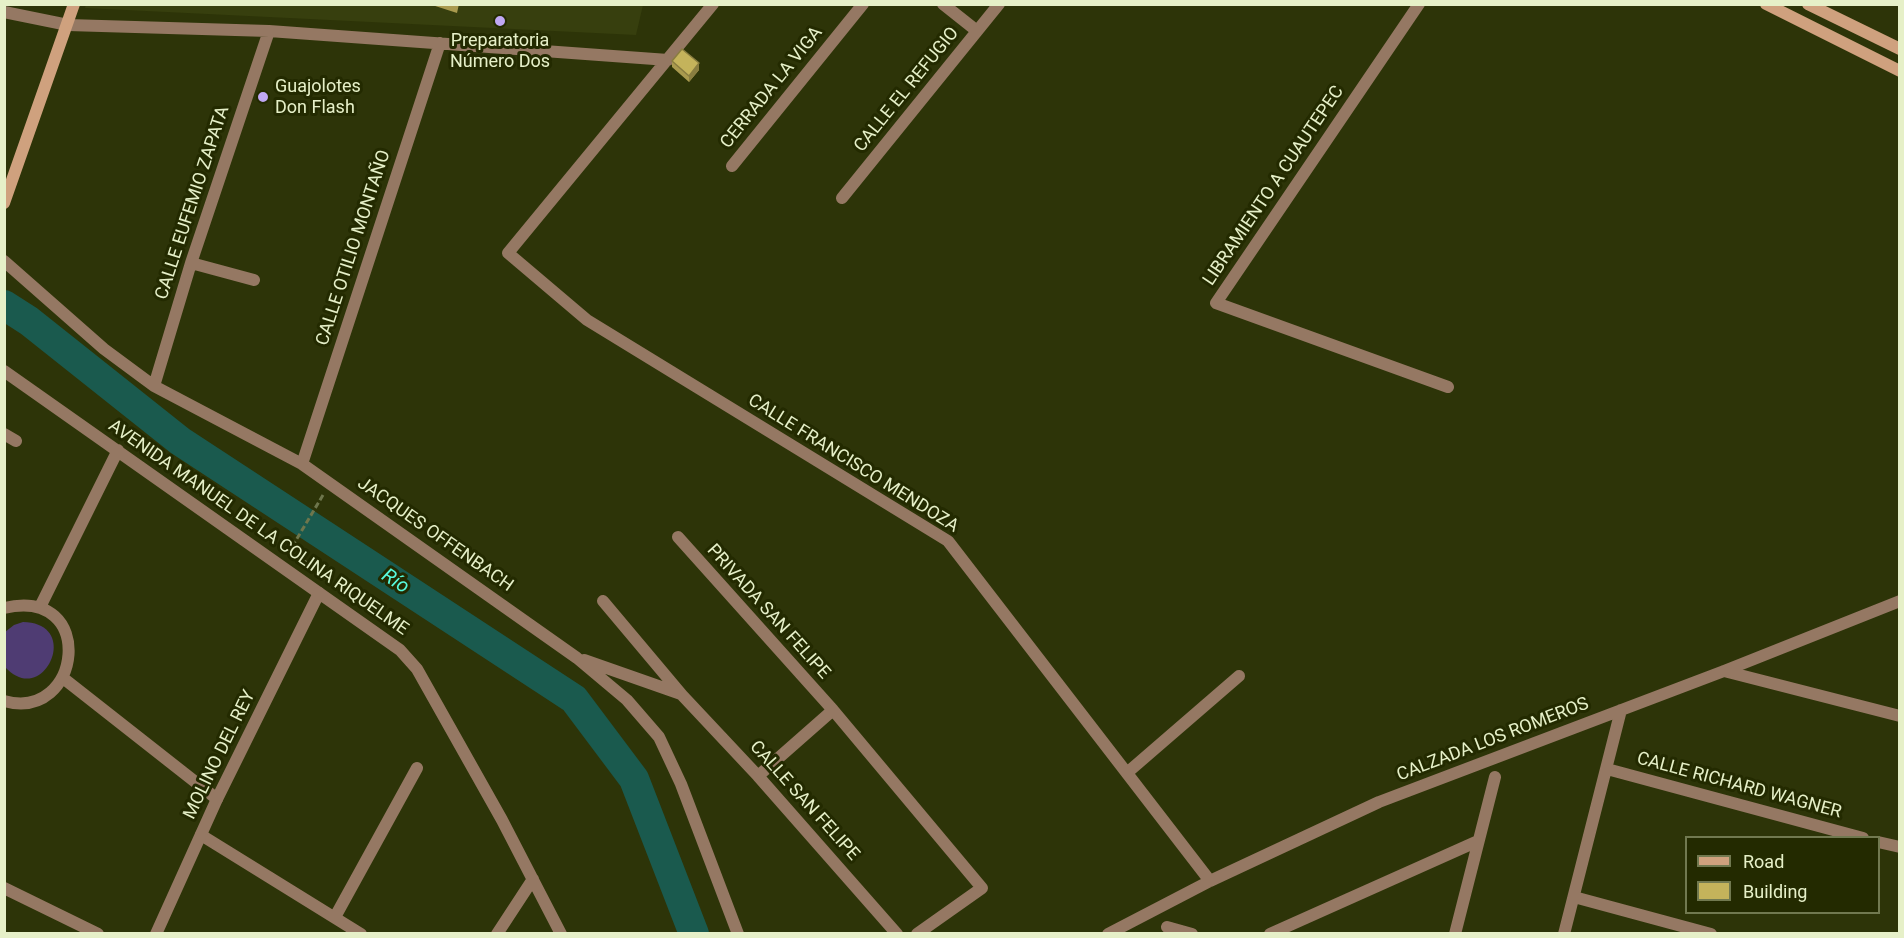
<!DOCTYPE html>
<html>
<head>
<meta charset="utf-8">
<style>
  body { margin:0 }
  #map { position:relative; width:1904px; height:938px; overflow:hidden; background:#2d3408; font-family:Roboto,sans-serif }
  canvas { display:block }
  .frame { position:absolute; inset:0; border:6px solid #e6f0c8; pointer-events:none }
  .legend { position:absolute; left:1685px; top:836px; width:195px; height:78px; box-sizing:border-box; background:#232a00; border:2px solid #717950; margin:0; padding:8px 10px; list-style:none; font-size:18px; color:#e6f0c8 }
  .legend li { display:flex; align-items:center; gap:12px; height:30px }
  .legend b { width:30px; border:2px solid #717950 }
</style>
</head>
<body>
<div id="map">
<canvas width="1904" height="938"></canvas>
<div class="frame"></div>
<ul class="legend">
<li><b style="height:8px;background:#cfa17e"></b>Road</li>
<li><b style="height:16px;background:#c4b35b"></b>Building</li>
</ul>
</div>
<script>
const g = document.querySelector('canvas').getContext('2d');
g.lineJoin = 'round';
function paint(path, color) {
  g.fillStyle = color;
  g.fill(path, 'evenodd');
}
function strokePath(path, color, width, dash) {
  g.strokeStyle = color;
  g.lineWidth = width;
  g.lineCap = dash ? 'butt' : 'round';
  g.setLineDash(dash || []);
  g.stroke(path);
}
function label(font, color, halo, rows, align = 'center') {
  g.font = font + ' Roboto,sans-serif';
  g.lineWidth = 6;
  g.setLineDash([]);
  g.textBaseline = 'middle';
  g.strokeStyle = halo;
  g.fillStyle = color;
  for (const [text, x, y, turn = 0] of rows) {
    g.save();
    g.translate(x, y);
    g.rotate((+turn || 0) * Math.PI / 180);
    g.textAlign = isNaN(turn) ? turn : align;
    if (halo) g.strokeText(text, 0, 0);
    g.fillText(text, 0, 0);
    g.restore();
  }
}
const built = new Path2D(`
  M86 4 643 5 636 35 85 8Z`);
const green = new Path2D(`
  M23 622C83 623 43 709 5 667V632L14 625Z`);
const river = new Path2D(`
  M4 305 29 321 180 441 574 699 634 779 694 934`);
const path = new Path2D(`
  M323 495 289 552 329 576 326 581`);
const minor = new Path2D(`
  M713 4 508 253 587 320 948 541 1210 881
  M943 4 977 31
  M1419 4 1216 303 1448 387
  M4 12 68 25 269 31 668 60
  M732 166 863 4
  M842 198 999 4
  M4 261 104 349 154 386 302 464 577 658 627 700 659 737 681 784 738 934
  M191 263 254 280
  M4 371 319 593
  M154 386 191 263 269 31
  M4 434 16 441
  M302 464 440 43
  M678 537 833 710 982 888 917 934
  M603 601 682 695 758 776 897 934
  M40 607 118 450
  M4 608C98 586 82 723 4 701
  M584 660 681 694
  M1724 671 1900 716
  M63 678 217 799
  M1607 769 1863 838
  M1128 772 1239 676
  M758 776 833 710
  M201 835 361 934
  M1878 842 1900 847
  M4 888 98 934
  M1574 897 1711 934
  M335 917 417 768
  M1167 927 1192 934
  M1108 934 1210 881 1379 802 1724 671 1900 601
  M1270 934 1478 841
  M1455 934 1495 777
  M1564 934 1621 710`);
const tertiary = new Path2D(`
  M156 934 217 799 319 593 400 650 417 669 502 820 561 934
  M497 934 533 879`);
const secondary = new Path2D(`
  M1766 4 1900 71
  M1808 4 1900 49
  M4 203 74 4`);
const wall = new Path2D(`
  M429 4H459L457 13Z
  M672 61 699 70 689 82 672 67Z`);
const shadedWall = new Path2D(`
  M699 63V70L689 82V76Z`);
const building = new Path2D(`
  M682 49 699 63 689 76 672 61Z`);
const markers = [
  [500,21,6,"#c0a8f3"],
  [263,97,6,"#c0a8f3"]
];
const poiNames = [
  ["Preparatoria",500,41],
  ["Número Dos",500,62],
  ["Guajolotes",275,87,"left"],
  ["Don Flash",275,108,"left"]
];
const streetNames = [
  ["CERRADA LA VIGA",772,88,-51],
  ["CALLE EL REFUGIO",907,90,-51],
  ["LIBRAMIENTO A CUAUTEPEC",1274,186,-56],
  ["CALLE EUFEMIO ZAPATA",193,203,-72],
  ["CALLE OTILIO MONTAÑO",354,248,-72],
  ["CALLE FRANCISCO MENDOZA",853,464,32],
  ["AVENIDA MANUEL DE LA COLINA RIQUELME",258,528,35],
  ["JACQUES OFFENBACH",435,535,35],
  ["PRIVADA SAN FELIPE",768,612,48],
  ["CALZADA LOS ROMEROS",1493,740,-21],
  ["MOLINO DEL REY",220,755,-64],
  ["CALLE RICHARD WAGNER",1739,786,15],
  ["CALLE SAN FELIPE",804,801,48]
];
const waterNames = [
  ["Río",395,582,33]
];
paint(built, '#373f0e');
paint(green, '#4f3c73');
strokePath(river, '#1a5a4e', 30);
strokePath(path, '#6e764c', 3, [6, 3]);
strokePath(minor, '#957863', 12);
strokePath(tertiary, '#957863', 12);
strokePath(secondary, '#cfa17e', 12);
paint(wall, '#a99a4e');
paint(shadedWall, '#897d40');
paint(building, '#c4b35b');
strokePath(building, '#897d40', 1.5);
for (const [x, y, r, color] of markers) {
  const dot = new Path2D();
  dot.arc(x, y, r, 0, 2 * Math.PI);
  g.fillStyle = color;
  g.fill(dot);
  strokePath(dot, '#232a00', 2);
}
label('18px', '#e6f0c8', '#232a00', poiNames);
label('18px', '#e6f0c8', '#232a00', streetNames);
label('italic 20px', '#57fadd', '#232a00', waterNames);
</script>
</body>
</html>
